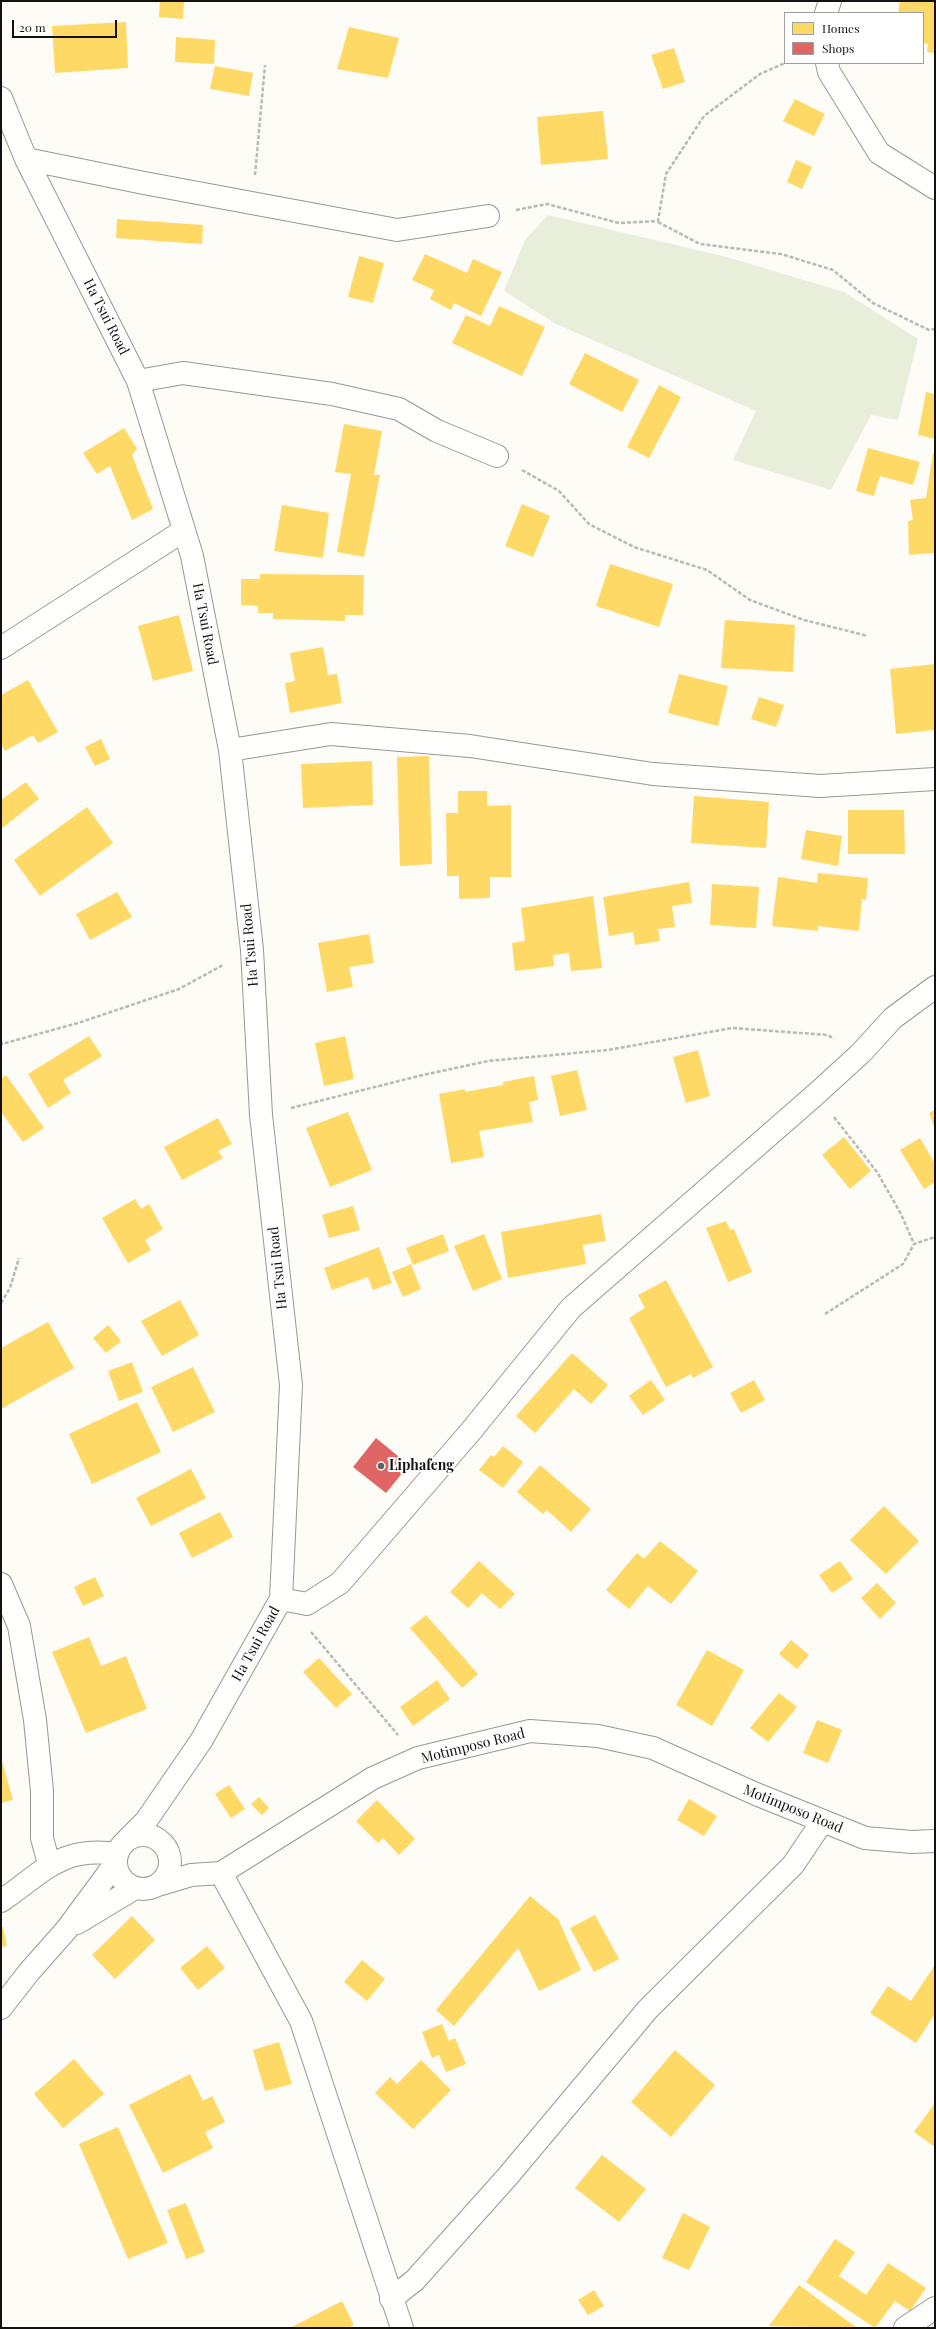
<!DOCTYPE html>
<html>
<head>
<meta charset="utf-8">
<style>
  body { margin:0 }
  #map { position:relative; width:936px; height:2329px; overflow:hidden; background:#fdfcf7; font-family:"Playfair Display",serif }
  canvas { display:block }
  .frame { position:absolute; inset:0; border:2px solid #111; pointer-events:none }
  .legend { position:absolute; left:784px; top:12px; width:140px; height:52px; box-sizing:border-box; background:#fff; border:1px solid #a0a0a0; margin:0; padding:5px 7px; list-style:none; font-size:12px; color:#111 }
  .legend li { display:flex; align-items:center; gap:8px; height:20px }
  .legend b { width:20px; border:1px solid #a0a0a0 }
  .scale { position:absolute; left:12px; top:20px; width:105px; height:18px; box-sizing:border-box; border:2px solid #111; border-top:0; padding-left:5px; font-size:12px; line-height:14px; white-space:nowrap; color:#111; -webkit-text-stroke:3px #fff; paint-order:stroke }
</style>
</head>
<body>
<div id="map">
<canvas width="936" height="2329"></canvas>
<div class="frame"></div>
<ul class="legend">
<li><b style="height:11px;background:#ffd966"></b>Homes</li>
<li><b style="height:11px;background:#e06666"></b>Shops</li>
</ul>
<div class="scale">20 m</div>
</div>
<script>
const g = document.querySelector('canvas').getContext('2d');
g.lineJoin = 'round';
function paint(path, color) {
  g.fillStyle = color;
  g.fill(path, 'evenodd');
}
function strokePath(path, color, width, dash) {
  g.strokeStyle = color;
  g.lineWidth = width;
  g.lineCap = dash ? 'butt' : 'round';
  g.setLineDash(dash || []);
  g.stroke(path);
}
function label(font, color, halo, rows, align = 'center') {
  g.font = font + ' "Playfair Display",serif';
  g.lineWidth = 4;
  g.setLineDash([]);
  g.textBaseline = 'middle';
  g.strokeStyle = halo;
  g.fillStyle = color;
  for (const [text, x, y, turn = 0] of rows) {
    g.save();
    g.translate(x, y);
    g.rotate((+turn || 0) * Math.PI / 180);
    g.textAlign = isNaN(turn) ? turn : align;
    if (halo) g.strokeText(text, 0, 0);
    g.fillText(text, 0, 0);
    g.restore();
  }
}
const cemetery = new Path2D(`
  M548 215 727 257 844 292 918 339 898 420 871 415 831 490 733 460 756 411 556 324 504 291 525 240Z`);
const homes = new Path2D(`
  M160 1H184L183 19 159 17Z
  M900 1H935V53L927 52 928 44 923 43V13H898Z
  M126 22 128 68 55 73 52 26Z
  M349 27 399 38 388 78 337 69Z
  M176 37 215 40 214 64 175 62Z
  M674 48 685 82 663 89 651 55Z
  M215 66 253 73 249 96 210 89Z
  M795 99 825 114 814 136 783 121Z
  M603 111 608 159 541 165 537 117Z
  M796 160 812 167 802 189 787 182Z
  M117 219 203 225 202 244 116 238Z
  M425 254 467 273 473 259 502 272 481 316 454 303 451 310 430 299 434 290 412 280Z
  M359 256 384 263 373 303 348 297Z
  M499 306 545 327 522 376 452 343 466 315 490 326Z
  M585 353 639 380 622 412 569 384Z
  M659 385 681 397 649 458 627 447Z
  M926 392 935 394V439L918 435Z
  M344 424 382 431 374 475H380L364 557 337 552 351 474 335 472Z
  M124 428 137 449 132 455 153 509 132 520 110 466 97 474 83 453Z
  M868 448 920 462 913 485 880 476 874 496 856 491Z
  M933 453 935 454V553L909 555 908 521 913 520 910 500 926 498Z
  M522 504 550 516 533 557 505 546Z
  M282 505 329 513 323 558 274 551Z
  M610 564 673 584 659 627 596 606Z
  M260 574 364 575 363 615H345V621L273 619V613H258V606L241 605V579H260Z
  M179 615 193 671 153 681 138 626Z
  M725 620 795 625 793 672 721 668Z
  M323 647 328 675 337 674 342 703 290 713 285 683 295 681 290 653Z
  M935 664V730L896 734 890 669Z
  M679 674 728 686 718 726 668 713Z
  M28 680 58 732 38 743 33 735 5 751 1 744V695Z
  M759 697 784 705 776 727 751 719Z
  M101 739 110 759 95 766 85 747Z
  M429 756 432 864 400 866 397 757Z
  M372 761 373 805 303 808 301 764Z
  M26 782 39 799 1 829V800Z
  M458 791H487V806L511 805V877H490V898L459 899V876H447L446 813H458Z
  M694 796 769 802 766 848 691 843Z
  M87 807 113 843 40 896 14 860Z
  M848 810H904L905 854H848Z
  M806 830 842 836 838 866 801 859Z
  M818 873 868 878 866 900 862 899 859 931 818 926V931L772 926 778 877 817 883Z
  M689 882 692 903 672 906 675 927 658 929 660 941 635 945 633 932 609 936 603 897Z
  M712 884 759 887 756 928 710 925Z
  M117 892 132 917 90 940 76 914Z
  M593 896 602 968 571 971 569 953 553 955 554 966 515 971 512 943 525 941 521 908Z
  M369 934 374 963 349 967 353 987 327 992 318 943Z
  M89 1036 102 1056 63 1080 71 1093 48 1108 28 1074Z
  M345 1036 354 1079 324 1086 315 1043Z
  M698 1050 710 1096 686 1103 673 1057Z
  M577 1070 587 1110 560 1116 551 1076Z
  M6 1075 44 1128 23 1142 1 1112V1079Z
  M534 1076 538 1100 529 1102 533 1122 479 1131 484 1157 451 1163 439 1094 465 1089V1092L503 1085V1082Z
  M935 1110V1129L929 1113Z
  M348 1112 372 1170 330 1187 306 1128Z
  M218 1118 232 1144 218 1151 223 1158 182 1180 164 1147Z
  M844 1137 871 1171 850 1189 822 1155Z
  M920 1138 935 1164V1182L924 1189 900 1150Z
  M135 1199 141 1209 149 1204 163 1229 145 1240 151 1250 128 1263 102 1218Z
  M353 1206 360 1230 329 1238 322 1215Z
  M601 1214 606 1241 583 1245 586 1264 508 1278 501 1232Z
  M726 1221 730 1230 734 1229 752 1272 728 1282 706 1228Z
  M443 1234 449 1251 413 1265 406 1248Z
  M484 1234 502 1279 473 1291 454 1246Z
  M379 1247 392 1283 373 1290 368 1277 332 1290 324 1268Z
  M411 1264 421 1289 403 1297 392 1272Z
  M666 1280 713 1367 693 1378 691 1374 666 1387 629 1318 645 1308 638 1295Z
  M180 1300 199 1335 162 1356 141 1321Z
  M48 1322 74 1368 1 1409V1348Z
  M108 1325 121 1341 106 1353 93 1338Z
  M572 1353 608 1385 591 1404 574 1389 535 1433 516 1416Z
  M132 1362 143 1392 119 1401 108 1371Z
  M193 1367 215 1412 173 1432 151 1387Z
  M651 1380 665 1400 643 1415 629 1396Z
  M754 1380 765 1400 741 1413 730 1393Z
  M137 1402 161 1452 92 1484 69 1434Z
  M503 1446 523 1462 503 1488 479 1470 491 1455 494 1457Z
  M540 1465 591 1509 571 1532 547 1510 543 1514 517 1492Z
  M191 1469 206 1498 151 1526 136 1498Z
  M884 1506 919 1541 886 1574 850 1540Z
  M220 1512 233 1537 192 1558 179 1533Z
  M660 1541 698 1571 671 1604 648 1586 629 1609 606 1590 637 1553 644 1559Z
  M479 1561 515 1594 500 1609 482 1593 468 1608 450 1592Z
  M840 1561 853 1579 832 1593 819 1575Z
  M95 1577 104 1596 83 1606 74 1587Z
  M877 1583 896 1603 880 1619 861 1598Z
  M426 1615 478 1674 462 1688 410 1628Z
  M89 1637 101 1666 126 1656 147 1709 86 1733 52 1652Z
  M791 1640 809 1655 797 1669 779 1654Z
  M707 1650 744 1670 712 1726 676 1705Z
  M319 1658 352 1694 336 1708 303 1672Z
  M437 1680 450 1699 413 1726 400 1707Z
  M779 1693 797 1707 768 1742 750 1728Z
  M817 1720 842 1730 828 1763 803 1753Z
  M1 1758 13 1800 1 1803Z
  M229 1785 245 1809 231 1818 215 1794Z
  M259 1797 269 1808 262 1815 251 1804Z
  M689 1799 717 1816 704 1836 677 1820Z
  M377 1800 415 1839 399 1855 383 1838 378 1843 356 1821Z
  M530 1896 558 1919 581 1970 539 1991 518 1948 454 2026 436 2010Z
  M595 1915 619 1959 594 1972 570 1928Z
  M132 1916 155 1940 115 1979 92 1955Z
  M3 1927 7 1946 1 1947V1928Z
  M207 1946 225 1968 198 1990 180 1968Z
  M362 1960 385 1979 367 2001 344 1982Z
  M935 1965V2014L916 2043 870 2013 888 1986 911 2001Z
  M442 2024 449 2041 455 2038 466 2064 446 2072 439 2055 432 2058 422 2032Z
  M279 2042 292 2084 265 2091 253 2050Z
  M675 2050 715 2085 671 2137 631 2102Z
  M74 2059 104 2094 63 2128 34 2094Z
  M421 2060 451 2090 413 2129 375 2093 390 2077 397 2084Z
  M190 2074 203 2101 212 2096 225 2122 205 2132 213 2148 163 2173 129 2105Z
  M935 2103V2147L914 2132Z
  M118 2127 168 2243 128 2259 79 2144Z
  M602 2155 646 2189 619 2222 575 2188Z
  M186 2203 205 2252 186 2259 167 2210Z
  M683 2213 710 2227 689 2270 662 2258Z
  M835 2239 855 2252 839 2276 866 2295 888 2263 926 2288 910 2311 895 2301 875 2328 806 2282Z
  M799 2285 857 2328 769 2326Z
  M594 2290 604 2306 588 2315 578 2300Z
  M342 2301 354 2325 348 2328H290Z`);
const shops = new Path2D(`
  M376 1438 409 1465 386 1493 353 1467Z`);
const path = new Path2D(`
  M255 175 265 65
  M516 210 547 204 619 223 658 221 666 174 704 116 760 74 785 63
  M658 222 700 244 781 254 833 270 873 303 929 330 935 329
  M522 470 559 491 589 524 634 547 707 570 750 600 804 620 868 636
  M1 1041 2 1044 78 1023 179 989 223 965
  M291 1108 423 1075 488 1061 608 1050 732 1028 828 1035 834 1039
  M834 1117 877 1172 901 1214 914 1244
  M1 1303 10 1288 19 1258
  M825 1314 903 1264 914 1244 935 1237
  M311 1632 398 1735`);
const minor = new Path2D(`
  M826 13 830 1
  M827 63 829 72 879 153 935 188
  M1 98 26 159 138 381 192 556 230 750 252 950 261 1115 291 1385 281 1599 201 1741 146 1821 128 1839
  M26 159 144 183 397 230 488 216
  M138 381 183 373 332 394 399 409 437 431 497 456
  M1 648 183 531
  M230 750 331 734 470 746 653 774 820 786 935 779
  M1 1584 19 1626 35 1720 42 1791V1838L49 1864
  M281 1599 307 1604 340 1583 471 1431 571 1308 815 1095 861 1053 893 1018 935 987
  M116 1862a27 27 0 1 1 54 0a27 27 0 1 1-54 0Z
  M221 1873 301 2021 402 2328
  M158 1885 191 1875 221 1873 373 1778 418 1758 530 1731 598 1736 653 1748 756 1794 865 1838 912 1842 935 1841
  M1 1901C44 1872 60 1846 117 1854
  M77 1923 135 1888
  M1 2008 29 1972 67 1929 115 1864
  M391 2299 415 2280 508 2176 648 2009 793 1865 822 1822
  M905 2328 935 2308`);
const markers = [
  [381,1466,4,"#646362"]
];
const streetNames = [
  ["Ha Tsui Road",106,317,63],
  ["Ha Tsui Road",205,624,79],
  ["Ha Tsui Road",250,945,-95],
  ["Ha Tsui Road",278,1268,-96],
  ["Ha Tsui Road",256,1644,-61],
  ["Motimposo Road",473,1746,-14],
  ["Motimposo Road",793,1809,22]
];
const poiNames = [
  ["Liphafeng",389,1466]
];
paint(cemetery, '#e9eedb');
paint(homes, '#ffd966');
paint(shops, '#e06666');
strokePath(minor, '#979795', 24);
strokePath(path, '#b9b9b8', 2.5, [4, 2]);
strokePath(minor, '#fffffe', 22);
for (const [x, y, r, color] of markers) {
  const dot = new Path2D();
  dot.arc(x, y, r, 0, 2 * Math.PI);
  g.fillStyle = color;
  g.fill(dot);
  strokePath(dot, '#fff', 1.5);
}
label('14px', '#111', '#fff', streetNames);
label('bold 14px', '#111', '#fff', poiNames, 'left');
</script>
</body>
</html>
